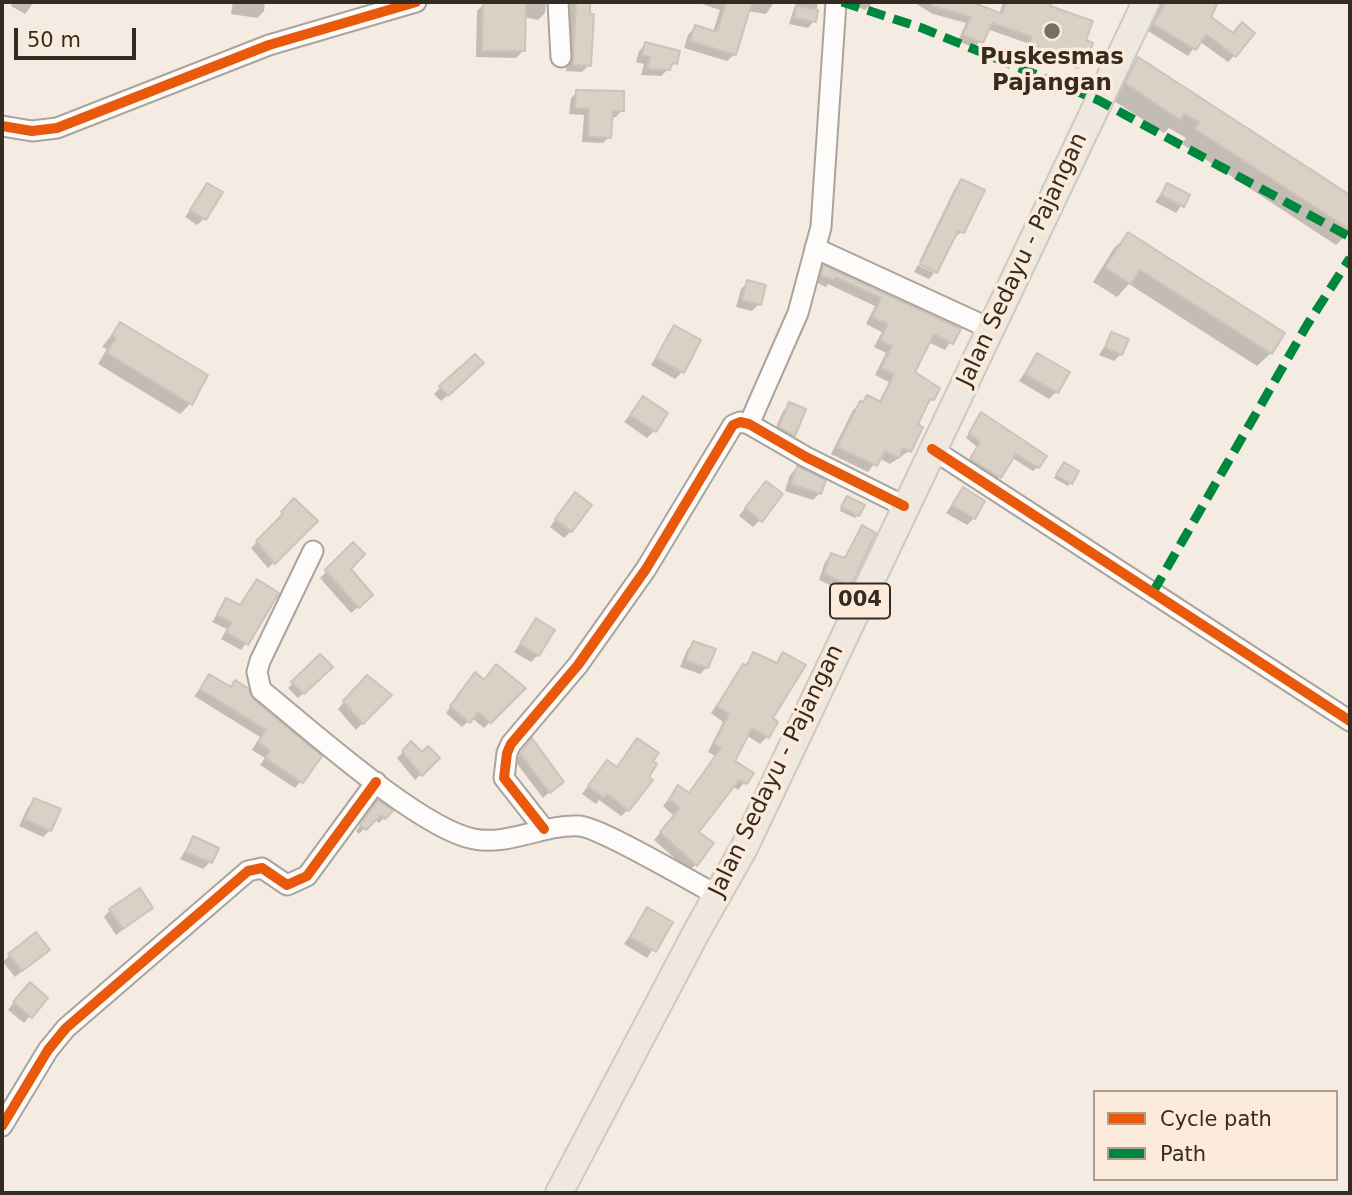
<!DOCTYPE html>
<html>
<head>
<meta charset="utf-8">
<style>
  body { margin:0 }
  #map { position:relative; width:1352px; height:1195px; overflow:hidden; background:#f4ebe2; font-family:"DejaVu Sans",sans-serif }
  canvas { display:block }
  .frame { position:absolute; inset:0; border:4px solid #352b20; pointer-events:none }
  .legend { position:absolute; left:1093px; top:1090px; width:245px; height:91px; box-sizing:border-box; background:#fcebda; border:2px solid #ac9e90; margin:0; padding:9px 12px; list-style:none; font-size:21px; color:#352b20 }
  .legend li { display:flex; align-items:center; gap:14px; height:35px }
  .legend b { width:35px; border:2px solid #ac9e90 }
  .scale { position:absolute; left:14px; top:28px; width:122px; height:32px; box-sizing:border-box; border:4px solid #352b20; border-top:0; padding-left:9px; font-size:21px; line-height:24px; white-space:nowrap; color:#352b20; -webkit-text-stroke:5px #fcebda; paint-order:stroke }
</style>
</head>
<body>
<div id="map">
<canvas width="1352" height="1195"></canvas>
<div class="frame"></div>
<ul class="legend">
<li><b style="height:9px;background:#e8590c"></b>Cycle path</li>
<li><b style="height:9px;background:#00873e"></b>Path</li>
</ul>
<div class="scale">50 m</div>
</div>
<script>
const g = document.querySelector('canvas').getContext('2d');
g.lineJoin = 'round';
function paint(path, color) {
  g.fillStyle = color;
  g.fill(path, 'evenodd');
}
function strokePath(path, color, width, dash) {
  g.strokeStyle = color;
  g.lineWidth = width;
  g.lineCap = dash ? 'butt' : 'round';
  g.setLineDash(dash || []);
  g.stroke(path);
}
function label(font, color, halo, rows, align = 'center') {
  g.font = font + ' "DejaVu Sans",sans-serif';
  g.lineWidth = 7;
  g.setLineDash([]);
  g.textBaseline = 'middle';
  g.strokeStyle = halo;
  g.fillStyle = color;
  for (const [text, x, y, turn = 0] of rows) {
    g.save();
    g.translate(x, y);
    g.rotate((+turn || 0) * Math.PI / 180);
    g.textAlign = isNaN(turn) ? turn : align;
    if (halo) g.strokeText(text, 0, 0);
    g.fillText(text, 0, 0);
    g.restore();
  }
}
const shadow = new Path2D(`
  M13 2H34L25 14 11 6Z
  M233 2H265L264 11 257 18 231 14Z
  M521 2H546L545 13 538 20 524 17 523 51 516 58 476 57 477 11 484 4Z
  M561 2H589V65L582 72 566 71 569 18H564Z
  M696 2H774L766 14 747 11 735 54 727 61 684 48 688 35 695 27 713 32 720 10Z
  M796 2H818L814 21 808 28 789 24Z
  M845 2H873L865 10Z
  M913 2H968L999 15 1003 2H1050L1048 8 1084 41 1085 63 1078 69 1024 50 1027 43 987 29 975 48 958 41 966 23 933 14Z
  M1160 2H1174L1183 6 1185 2H1207L1215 6 1209 18 1234 56 1228 62 1199 41 1188 56 1148 31Z
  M646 44 675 63 661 76 641 75 644 64 636 62 639 51Z
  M1138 59 1350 197V231L1336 245 1182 144 1186 138 1169 128 1164 133 1111 99 1124 74Z
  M577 92 622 110 616 117H611L609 137 603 143 582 142 584 115 569 114 571 98Z
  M962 181V232L953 238 936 270 919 262 955 188Z
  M208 185 204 219 197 225 185 217Z
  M1167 185 1188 196 1176 213 1155 202Z
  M1128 235 1271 353 1257 366 1129 284 1117 297 1093 282 1114 248Z
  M918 265 934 273 929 279 914 272Z
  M824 267 958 330 945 350 928 342 913 373 932 399 915 425 909 451 890 464 879 458 868 472 831 454 853 410 867 397 879 402 889 382 875 375 886 353 874 347 882 332 866 324 875 306 828 284 826 287 815 282Z
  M748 282 759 304 752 311 736 307 741 289Z
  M120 324 190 404 180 414 98 364 107 349 102 347Z
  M674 328 682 372 675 379 651 365Z
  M1112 334 1121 354 1114 361 1099 355Z
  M1037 355 1056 392 1049 399 1019 381Z
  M475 370 441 401 434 394 441 387Z
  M643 398 654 431 647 438 624 422Z
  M790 404 804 410 793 435 787 442 773 434 783 411Z
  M978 419 1045 456 1038 467 1033 471 1011 457 996 481 967 464 977 447 966 438Z
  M1064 464 1070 483 1068 486 1054 478Z
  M797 468 820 493 813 500 785 491 790 475Z
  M963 489 974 518 967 525 946 513Z
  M759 490 760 520 753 527 739 516Z
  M294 500 316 521 268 568 251 548 279 521 277 519Z
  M844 501 858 515 855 518 840 511Z
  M568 502 571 531 564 538 550 527Z
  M863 527 874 533 849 585 843 591 819 580 825 562 831 555 843 560Z
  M353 545 348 569 364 602 351 613 320 578Z
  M257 581 267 615 241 650 221 639 227 629 212 622 226 600 239 607Z
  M537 620 538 655 531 662 514 652Z
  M694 643 707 667 700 674 680 667 687 650Z
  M754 654 775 664 783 654 767 737 760 744 746 735 733 761 752 773 738 790 732 786 697 832 696 864 689 871 654 840 674 816 663 806 678 787 688 794 715 756 708 752 723 722 711 713 737 674Z
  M320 657 331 667 298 698 288 688Z
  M490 672 524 688 484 728 472 718 462 727 446 713 469 680 483 681Z
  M210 676 230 688 235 682 301 781 295 788 260 765 265 758 252 750 260 737 194 696Z
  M360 684 389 695 356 730 338 709Z
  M637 740 628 810 621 816 599 800 596 804 582 794 601 769H616Z
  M411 744 422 754 438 758 415 780 397 758Z
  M527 746 555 787 543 798 515 761Z
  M35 800 50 830 43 837 19 826 28 807Z
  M373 807 391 811 379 823 374 819 359 834 356 831Z
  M193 838 210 862 203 869 180 859Z
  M151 908 116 935 104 917 110 910Z
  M648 909 671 923 647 958 624 944Z
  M10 955 41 956 15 977 3 962Z
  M23 991 30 1016 24 1023 8 1010Z`);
const building = new Path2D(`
  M483 2H526L525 51H482Z
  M576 2H590V14H594L591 66 573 65Z
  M726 2H752L736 55 690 41 695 25 717 32Z
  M932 2H972L1002 14 1006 2H1052L1050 6 1093 21 1086 40 1093 43 1086 64 1029 44 1032 37 992 23 983 43 963 35 971 17 932 6Z
  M1166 2H1218L1211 17 1233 33 1242 22 1255 33 1236 57 1206 34 1196 50 1153 24Z
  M796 6 818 10 816 22 794 18Z
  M645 42 680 51 677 64 672 63 670 70 647 69 650 57 642 55Z
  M1138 57 1350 195V230L1195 129 1199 122 1184 114 1180 120 1125 83Z
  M576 90 624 91V111H613L611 138 588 136 589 109 575 108Z
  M961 179 985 190 964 233 958 231 937 273 920 264Z
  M207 183 223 192 206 220 190 210Z
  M1167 183 1190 195 1184 207 1161 195Z
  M1128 232 1285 333 1272 354 1140 270 1131 284 1105 268Z
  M823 265 961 329 953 344 934 334 915 372 940 388 934 400 930 399 918 424 923 427 911 452 903 448 899 458 885 451 877 466 837 447 860 401 863 402 867 395 881 402 894 374 881 368 892 346 880 340 888 324 872 317 881 298 836 277 834 280 821 275Z
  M747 280 766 285 761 305 742 300Z
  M120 322 208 375 192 405 107 353 116 338 112 335Z
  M674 325 701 340 684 373 656 358Z
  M1111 332 1129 339 1122 355 1105 348Z
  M1037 353 1070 372 1058 393 1025 374Z
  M475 354 484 363 448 396 439 386Z
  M643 396 668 413 656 432 630 415Z
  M789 402 806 409 795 436 779 427Z
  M981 412 1047 456 1039 468 1016 454 1001 478 970 459 980 442 969 433Z
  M1064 462 1079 471 1072 484 1056 475Z
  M797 466 826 480 821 494 791 484Z
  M766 481 783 494 762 522 745 508Z
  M963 487 985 501 975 519 952 505Z
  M575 492 592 505 572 532 555 519Z
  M847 496 865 505 859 516 841 507Z
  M294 498 318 521 275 564 256 541 283 514 281 512Z
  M862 525 876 533 851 586 824 574 831 553 845 558Z
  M353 542 365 554 351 569 373 595 359 608 325 570Z
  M257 579 279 593 248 645 226 632 232 622 217 615 226 598 240 605Z
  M536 618 555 630 539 656 520 644Z
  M693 641 716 649 708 668 686 660Z
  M753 652 777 663 783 652 806 665 773 718 778 722 769 738 752 728 735 761 754 773 747 784 739 780 699 832 714 843 697 866 660 832 680 808 669 799 678 785 689 793 721 748 714 744 729 714 717 706 743 664 747 666Z
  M320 654 333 667 304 694 291 682Z
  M496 664 526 688 491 723 478 712 470 723 450 706 475 672 484 680Z
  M209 674 231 687 235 680 248 688 253 699 322 756 303 783 265 758 270 751 258 742 266 730 200 689Z
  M367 675 392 695 363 724 343 701Z
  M532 738 564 782 550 793 520 754Z
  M637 738 659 753 653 761 657 764 649 777 653 780 629 811 607 794 604 798 588 786 607 760 617 767Z
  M411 741 422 752 428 746 440 758 422 776 402 751Z
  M34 798 61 809 51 831 25 819Z
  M378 800 393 811 385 819 381 815 366 830 360 825Z
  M193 836 219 848 212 863 186 852Z
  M140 888 153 908 123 929 109 909Z
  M647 907 673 922 656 952 630 937Z
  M36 932 50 950 22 971 8 954Z
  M30 982 48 998 32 1018 13 1002Z`);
const minor = new Path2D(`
  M558 2 561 57
  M2 126 32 131 57 128 269 45 416 2
  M815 248 991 329
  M749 424 798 313 821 227 836 2
  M932 449 1350 721
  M313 551 260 661 257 672 261 690C307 727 420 829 474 839 508 846 544 824 579 826 600 827 692 882 717 895
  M544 829 504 778 507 753 511 744 578 665 646 569 733 425 740 422 749 424 806 457 904 506
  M2 1126 48 1050 66 1028 248 871 262 868 287 885 307 876 376 782`);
const major = new Path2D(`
  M559 1193 697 931 744 848 1146 2`);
const quiet = new Path2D(`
  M842 2 922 28 1098 100 1350 237
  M1153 592 1307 325 1350 258`);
const cycleway = new Path2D(`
  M2 126 32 131 57 128 269 45 416 2
  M932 449 1350 721
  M544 829 504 778 507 753 511 744 578 665 646 569 733 425 740 422 749 424 806 457 904 506
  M2 1126 48 1050 66 1028 248 871 262 868 287 885 307 876 376 782`);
const markers = [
  [1052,31,9,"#786e64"]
];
const shields = [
  [860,601,60]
];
const shieldNames = [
  ["004",860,601]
];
const poiNames = [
  ["Puskesmas",1052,58],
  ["Pajangan",1052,84]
];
const streetNames = [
  ["Jalan Sedayu - Pajangan",1023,260,-65],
  ["Jalan Sedayu - Pajangan",777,771,-64]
];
paint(shadow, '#0003');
paint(building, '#d9d0c6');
strokePath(building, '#ccc3ba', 2);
strokePath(minor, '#aca39a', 23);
strokePath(major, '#cfc9c4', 30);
strokePath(minor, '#fdfcfb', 19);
strokePath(major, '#eee8df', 26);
strokePath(quiet, '#00873e', 9, [18, 9]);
strokePath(cycleway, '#e8590c', 10);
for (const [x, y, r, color] of markers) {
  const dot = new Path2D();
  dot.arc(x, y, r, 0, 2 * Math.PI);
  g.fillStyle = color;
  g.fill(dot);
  strokePath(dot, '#fcebda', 2.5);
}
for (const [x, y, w] of shields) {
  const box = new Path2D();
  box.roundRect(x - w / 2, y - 17.5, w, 35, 5);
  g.fillStyle = '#fcebda';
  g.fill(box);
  strokePath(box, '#352b20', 2);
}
label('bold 21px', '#352b20', null, shieldNames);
label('bold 23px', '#352b20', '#fcebda', poiNames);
label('23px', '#352b20', '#fcebda', streetNames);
</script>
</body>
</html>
